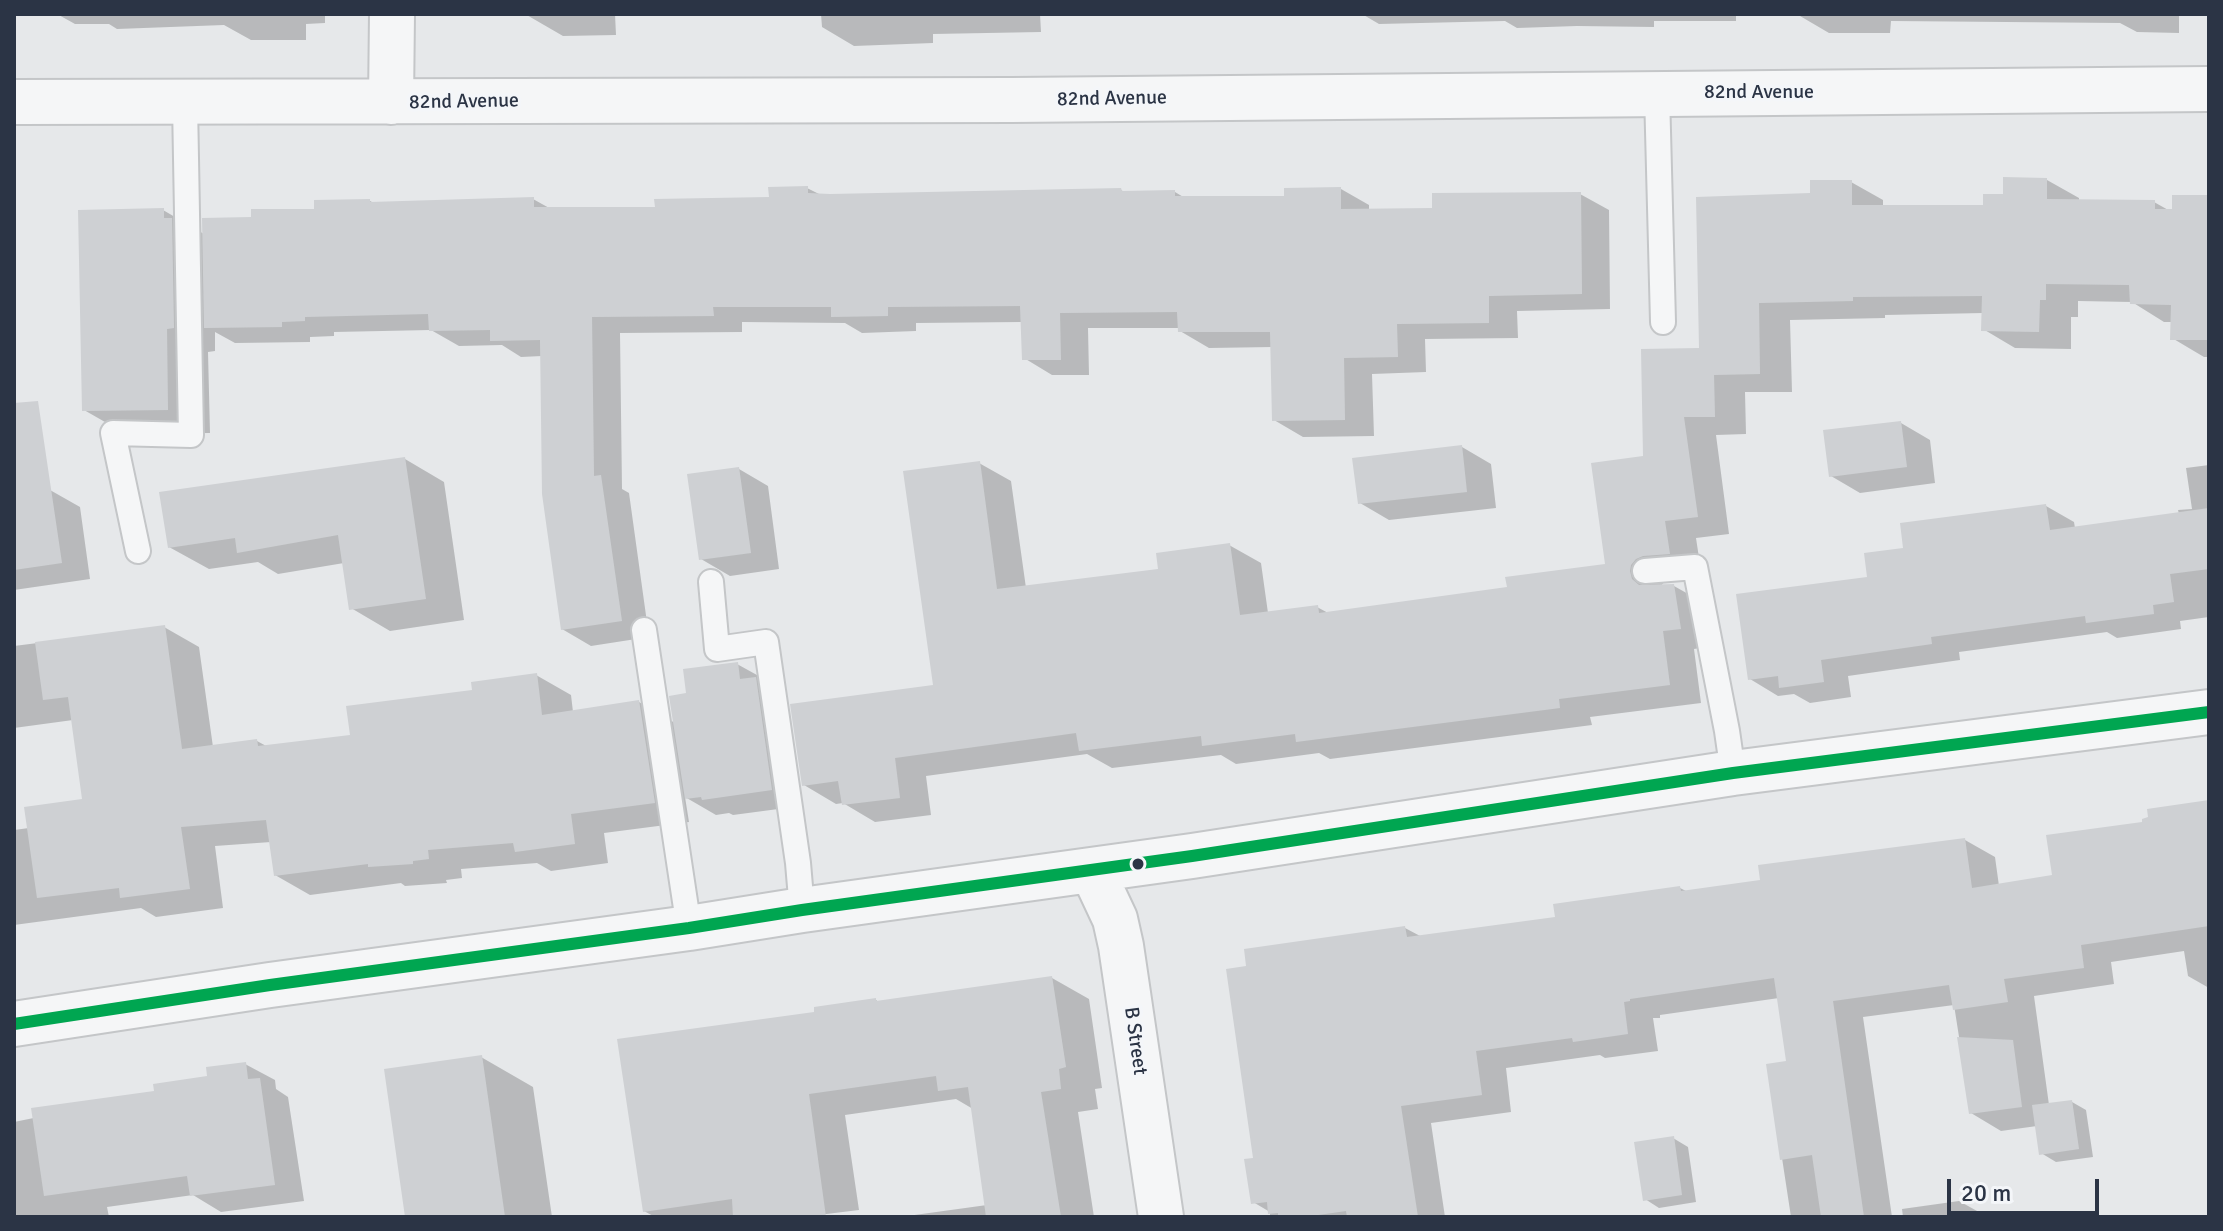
<!DOCTYPE html>
<html>
<head>
<meta charset="utf-8">
<style>
  body { margin:0 }
  #map { position:relative; width:2223px; height:1231px; overflow:hidden; background:#e6e8ea; font-family:Signika,sans-serif }
  canvas { display:block }
  .frame { position:absolute; inset:0; border:16px solid #2b3445; pointer-events:none }
  .scale { position:absolute; left:1947px; top:1179px; width:152px; height:36px; box-sizing:border-box; border:4px solid #2b3445; border-top:0; padding-left:10px; font-size:24px; line-height:28px; white-space:nowrap; color:#2b3445; -webkit-text-stroke:6px #f4f6f9; paint-order:stroke }
</style>
</head>
<body>
<div id="map">
<canvas width="2223" height="1231"></canvas>
<div class="frame"></div>
<div class="scale">20 m</div>
</div>
<script>
const g = document.querySelector('canvas').getContext('2d');
g.lineJoin = 'round';
function paint(path, color) {
  g.fillStyle = color;
  g.fill(path, 'evenodd');
}
function strokePath(path, color, width, dash) {
  g.strokeStyle = color;
  g.lineWidth = width;
  g.lineCap = dash ? 'butt' : 'round';
  g.setLineDash(dash || []);
  g.stroke(path);
}
function label(font, color, halo, rows, align = 'center') {
  g.font = font + ' Signika,sans-serif';
  g.lineWidth = 7;
  g.setLineDash([]);
  g.textBaseline = 'middle';
  g.strokeStyle = halo;
  g.fillStyle = color;
  for (const [text, x, y, turn = 0] of rows) {
    g.save();
    g.translate(x, y);
    g.rotate((+turn || 0) * Math.PI / 180);
    g.textAlign = isNaN(turn) ? turn : align;
    if (halo) g.strokeText(text, 0, 0);
    g.fillText(text, 0, 0);
    g.restore();
  }
}
const shadow = new Path2D(`
  M57 14H325V23L306 24V40H251L224 25 117 29 109 24H75Z
  M525 14H615L616 35 563 36Z
  M821 14H1040L1041 32 933 34V43L854 46 822 27Z
  M1222 14H1294L1225 16Z
  M1362 14H1736V21H1654V27L1577 26 1517 28 1505 21 1379 24Z
  M1800 14H2179V33L2137 32 2120 23 1891 21 1890 33H1829L1800 16Z
  M2047 180 2079 198V201L2154 202 2170 211 2209 212V357H2204L2172 338 2173 322H2164L2132 302 2078 301V317H2071V349L2015 348 1983 329 1984 313 1885 315V318L1790 320 1792 392H1745L1746 434 1716 435 1729 534 1696 538 1701 571 1668 577 1661 586H1674L1706 604 1712 646 1694 649 1701 703 1590 717 1592 725 1330 759 1319 753 1236 764 1221 755 1112 768 1087 754 926 776 931 815 875 822 843 803 836 804 804 785 935 687 979 463 1011 481 1026 588 1160 571 1229 545 1261 563 1268 613 1317 607 1330 614 1509 589 1608 565 1645 458 1701 350 1812 195 1851 182 1883 200V207H1985L2005 196Z
  M807 188 821 195 1121 190 1126 193 1175 192 1185 198H1286L1341 189 1369 205V210H1434L1580 194 1609 210 1610 309 1517 311 1518 338 1425 339 1426 372 1372 374 1374 436 1303 437 1274 420 1273 347 1209 348 1180 331V328H1088L1089 375H1052L1024 358 1022 322 916 323V331L862 333 845 323 742 322V332L620 333 622 489 629 493 649 637 591 646 562 629 542 356 521 357 502 345 459 346 431 330 334 332V336L310 337V342L235 343 215 332V351L208 352 210 433 126 434 84 410 163 210 204 234 253 219 370 201 374 203 533 199 551 209H657L771 199Z
  M1901 423 1930 440 1935 483 1860 493 1831 476Z
  M1462 447 1491 464 1496 508 1389 520 1360 503Z
  M405 459 444 482 464 620 390 631 351 608 344 563 278 574 258 562 209 569 169 547Z
  M2209 465V617L2180 621 2181 629 2117 638 2107 632 1959 652 1960 660 1848 676 1851 697 1810 703 1794 694 1778 696 1750 679 1905 549 2046 506 2074 522 2075 528 2179 514 2178 510 2192 509 2186 468Z
  M739 469 768 486 779 569 730 576 701 559Z
  M50 490 80 507 90 579 14 590V495Z
  M164 627 199 647 213 747 257 741 268 747 352 737 475 692 536 675 571 695 573 712 639 702 675 723 689 695 737 664 766 680 801 806 733 815 729 813 716 815 685 797 689 822 604 833 608 863 551 871 537 863 461 869 462 878 446 880 447 883 405 886 401 883 310 895 275 875 271 842 215 846 223 908 156 917 141 908 14 925V830L29 828 85 801 73 720 14 728V646Z
  M2209 802V988L2188 976 2184 951 2111 962 2114 984 2034 996 2049 1105 2072 1102 2086 1110 2093 1157 2056 1162 2041 1153 2037 1126 2001 1131 1971 1113 1954 1005 1863 1017 1892 1217H1791L1768 1066 1789 1063 1779 998 1660 1015V1018H1653L1658 1051 1605 1058 1600 1055 1506 1068 1511 1112 1431 1123 1445 1217H1270V1212L1253 1202 1255 1160 1405 928 1422 937 1557 919 1680 888 1688 892 1762 882 1965 840 1995 857 1999 886 2054 877 2144 824Z
  M1052 978 1089 999 1102 1088 1095 1089 1098 1109 1078 1112 1094 1217H900L987 1205 973 1109 956 1099 845 1115 859 1210 802 1217H655L644 1211 817 1014 876 1000 880 1003Z
  M481 1057 533 1087 552 1217H407Z
  M245 1064 275 1080 276 1089 288 1097 304 1201 221 1212 193 1195 107 1207 109 1217H14V1122L157 1093 209 1078Z
  M1673 1138 1688 1147 1696 1202 1659 1208 1645 1199Z
  M1959 1201 1988 1217H1903L1902 1209Z`);
const building = new Path2D(`
  M2003 177 2047 178V199L2155 200V209H2172V195H2209V340H2170L2171 305 2130 304 2129 285 2046 284V300H2040L2039 332 1981 331 1982 296 1853 297V301L1759 303 1760 374 1714 375 1715 417H1684L1698 517 1665 521 1670 554 1643 556 1636 559 1631 565 1630 571 1632 579 1639 585 1674 584 1681 629 1663 631 1670 685 1559 699 1560 708 1296 742 1295 734 1202 746 1201 736 1079 751 1076 733 895 758 900 798 842 805 838 781 802 786 790 704 933 685 903 471 980 461 997 589 1158 569 1156 553 1230 543 1240 615 1318 605 1319 613 1507 587 1505 577 1605 564 1591 463 1643 456 1641 349 1699 348 1696 197 1810 193V180H1852V205H1983V194H2003Z
  M808 186V193L830 194 1121 188 1122 191 1175 190V196H1284V188L1341 187V209L1432 208V193L1581 192 1582 294 1489 296V323L1397 324 1398 357 1344 358 1345 420 1272 421 1270 332H1178L1177 312 1060 313 1061 360H1022L1020 306 888 307V316L831 317V307H713L714 316 592 317 594 476 601 475 622 621 561 630 542 494 540 340 490 341V330L429 331 428 314 305 317V321L282 322V327L204 328 202 218 251 217V209H314V200L370 199V202L534 197V207H655L654 199 769 197 768 187Z
  M164 208V218H172L174 328 167 329 168 410 82 411 78 210Z
  M38 401 62 563 14 570V403Z
  M1901 421 1907 467 1829 477 1823 430Z
  M1462 445 1467 492 1358 504 1352 458Z
  M405 457 426 599 349 610 338 535 237 553 235 538 168 548 159 492Z
  M739 467 751 553 699 560 687 474Z
  M2046 504 2050 530 2209 508V569L2170 574 2174 602 2153 605 2154 614 2086 623 2085 616 1931 637 1932 644 1821 660 1824 682 1779 688 1778 676 1748 680 1736 594 1867 577 1864 553 1903 548 1900 523Z
  M165 625 182 749 257 739 258 746 350 735 346 706 472 690 471 682 537 673 542 715 639 700 655 803 571 814 575 844 515 852 513 843 428 850 429 859 413 861V864L368 867V864L274 876 266 820 181 827 190 889 120 898 119 888 37 898 24 807 82 799 68 697 43 700 35 642Z
  M738 662 740 679 756 677 772 790 702 800 701 797 685 799 669 696 686 693 683 669Z
  M2209 800V926L2081 945 2084 968 2004 979 2008 1002 1953 1010 1949 985 1833 1001 1864 1217H1821L1812 1155 1780 1160 1766 1064 1786 1061 1774 978 1630 999V1001L1624 1002 1628 1034 1573 1042 1572 1038 1476 1051 1482 1095 1401 1106 1418 1217H1347L1346 1211 1304 1217H1278V1213L1268 1214 1267 1202 1251 1204 1244 1159 1253 1158 1226 969 1246 966 1244 949 1405 926 1407 937 1555 917 1553 904 1680 886 1681 891 1760 880 1758 865 1965 838 1972 888 2052 875 2046 835 2142 822V819L2148 817 2147 809Z
  M1052 976 1066 1067 1059 1069 1061 1089 1041 1092 1061 1217H986L968 1087 938 1091 936 1076 809 1094 826 1217H733L732 1199 643 1212 617 1039 814 1012V1007L876 998V1001Z
  M1957 1037 2013 1040 2022 1107 1969 1114Z
  M482 1055 505 1217H405L384 1069Z
  M246 1062 248 1079 260 1078 275 1185 190 1196 187 1176 44 1196 31 1108 154 1091 153 1084 207 1076 206 1067Z
  M2072 1100 2079 1149 2039 1155 2032 1105Z
  M1674 1136 1682 1195 1643 1201 1634 1142Z`);
const service = new Path2D(`
  M1657 93 1663 322
  M138 551 113 433 191 435 185 103
  M1645 571 1695 567 1727 731 1733 773
  M711 582 717 649 766 642 798 863 802 910
  M644 630 689 928`);
const minor = new Path2D(`
  M14 102 1012 100 2209 89
  M391 102 392 14
  M1092 870 1115 919 1121 946 1161 1217
  M14 1024 270 985 689 928 802 910 1192 856 1733 773 2209 712`);
const bus1 = new Path2D(`
  M14 1024 270 985 689 928 802 910 1192 856 1733 773 2209 712`);
const markers = [
  [1138,864,7,"#2b3445"]
];
const streetNames = [
  ["82nd Avenue",1759,93],
  ["82nd Avenue",1112,99,-1],
  ["82nd Avenue",464,102,-1],
  ["B Street",1135,1041,82]
];
paint(shadow, '#0003');
paint(building, '#ced0d3');
strokePath(service, '#c4c6c8', 28);
strokePath(minor, '#c4c6c8', 48);
strokePath(service, '#f5f6f7', 24);
strokePath(minor, '#f5f6f7', 44);
strokePath(bus1, '#00a651', 12);
for (const [x, y, r, color] of markers) {
  const dot = new Path2D();
  dot.arc(x, y, r, 0, 2 * Math.PI);
  g.fillStyle = color;
  g.fill(dot);
  strokePath(dot, '#f4f6f9', 3);
}
label('20px', '#2b3445', '#f4f6f9', streetNames);
</script>
</body>
</html>
